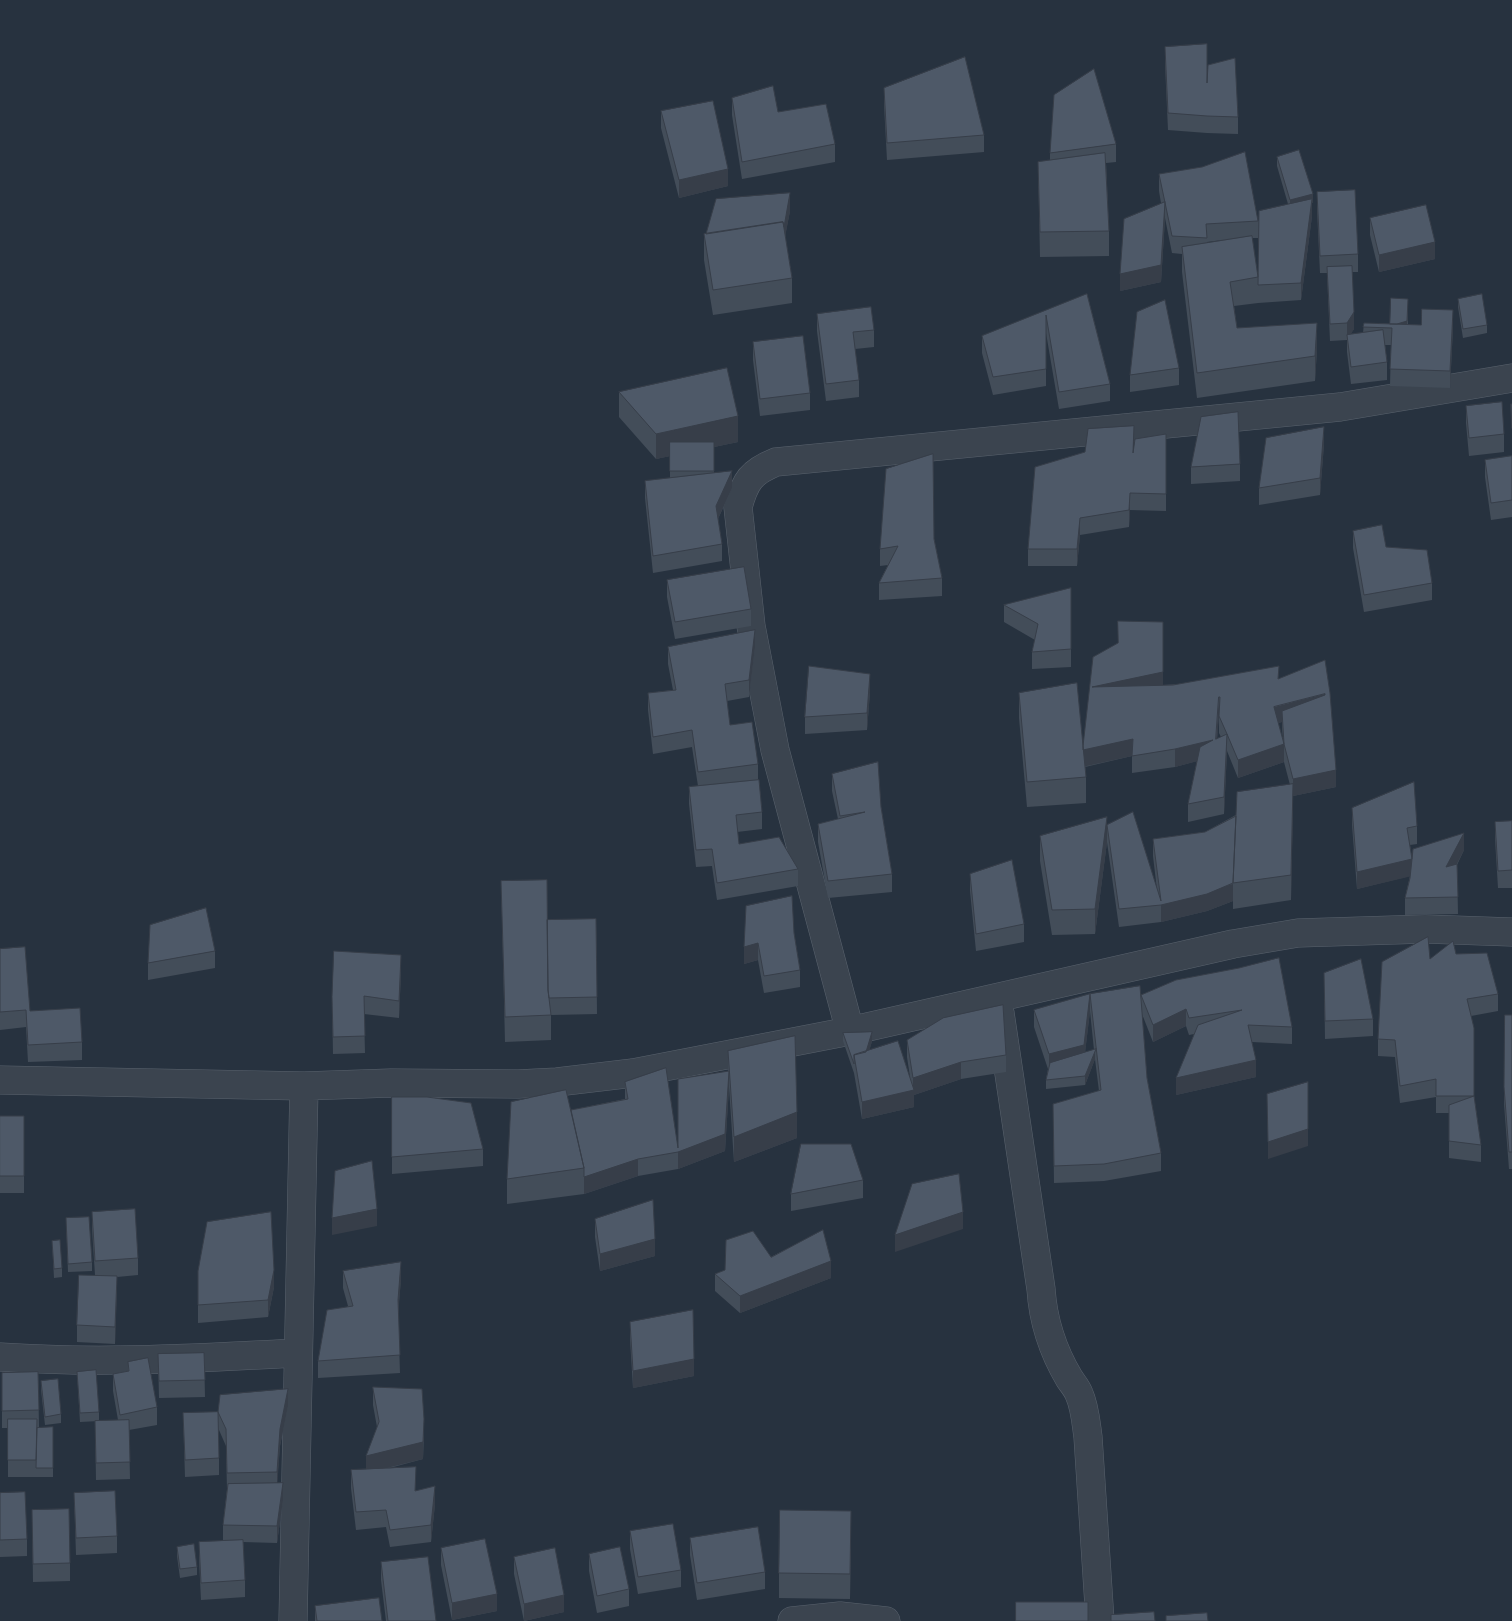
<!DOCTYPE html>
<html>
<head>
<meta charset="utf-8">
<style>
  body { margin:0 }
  canvas { display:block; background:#27323f }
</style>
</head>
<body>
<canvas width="1512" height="1621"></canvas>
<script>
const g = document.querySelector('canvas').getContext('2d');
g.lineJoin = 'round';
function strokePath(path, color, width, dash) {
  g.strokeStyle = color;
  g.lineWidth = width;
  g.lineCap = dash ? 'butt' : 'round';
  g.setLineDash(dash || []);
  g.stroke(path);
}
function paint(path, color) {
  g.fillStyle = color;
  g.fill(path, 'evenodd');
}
const minor = new Path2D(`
  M1000 1013 1041 1289C1043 1320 1053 1351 1069 1378 1072 1383 1077 1388 1079 1394 1085 1407 1086 1423 1088 1437L1100 1621
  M850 1031 775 750 751 626 738 507C745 481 751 472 776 462L1340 407 1512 378
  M0 1080 304 1086 391 1083 518 1084 557 1082 633 1073 850 1031 1233 944 1298 933 1425 929 1512 932
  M0 1357C101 1364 198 1358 298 1353
  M293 1621 304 1086
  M792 1621 840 1616 886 1621`);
const wall = new Path2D(`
  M1165 47 1207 83 1238 117V134L1207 133 1168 130 1165 64Z
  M884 88 984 135V152L887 160 884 105Z
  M732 98 778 112 835 144V162L742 179 732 115Z
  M661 111 728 186 679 198 661 128Z
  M1116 144V162L1106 163 1109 231V256L1040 257 1038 162 1050 160V153Z
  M1277 157 1313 202 1312 203V216L1301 300 1258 303 1234 306 1237 328 1317 349 1315 381 1197 398 1182 272V254L1172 253 1165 218 1161 282 1120 291 1161 203 1159 191V174L1258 221 1288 204 1277 166ZM1252 238H1258V277ZM1223 240 1207 243V242Z
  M1317 192 1358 254V272H1352L1354 329 1350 334 1363 333 1364 323 1390 324 1408 299V325L1453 327 1450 388 1390 386 1391 345H1385L1387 362V380L1351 384 1347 352V340L1330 341 1327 273H1320L1317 209Z
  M790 211 785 236 792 278V303L713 315 704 260V234Z
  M1370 218 1435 259 1379 272 1370 235Z
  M1087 294 1110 384V401L1059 409 1046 333V386L993 395 982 353V336Z
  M1458 299 1487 325V333L1463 338 1458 307Z
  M817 314 874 330V347L855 349 859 380V397L826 401 817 331Z
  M753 342 810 393V410L760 416 753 360Z
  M1179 368V385L1130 392V375Z
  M619 392 738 442 714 447V473L732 488 718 519 722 544V561L653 573 645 498V481L670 478V456L656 459 619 417Z
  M1466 406 1504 434V452L1469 456 1466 423Z
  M1324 444 1320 495 1259 505V488Z
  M1134 449 1166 494V511L1130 510 1129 527 1080 535 1077 566H1028V549Z
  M1512 456V517L1491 520 1485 477V460Z
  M1240 464V481L1191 484V467Z
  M1353 531 1386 547 1432 583V600L1364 612 1353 548Z
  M934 539 942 578V596L879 600V583L888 565 880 566V549Z
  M667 580 751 609V626L675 639 667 597Z
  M1071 588V667L1032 669V652L1035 640 1004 622V605Z
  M668 647H755L749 697 727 701 730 725 758 764V780L762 812V829L737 832 739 844 798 869V886L717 900 712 866 696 867 689 804V787L698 786 692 747 653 754 648 710V693L673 690 668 664Z
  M1279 678 1336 787 1293 796 1291 900 1233 909V901L1207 911 1161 922 1119 927 1107 842V825L1157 890 1153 856V839L1205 832 1290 785 1284 762 1238 778 1227 751 1224 814 1188 822V804L1197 761 1175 767 1132 773V756L1085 767 1086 777V803L1027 807 1019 718V693L1083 746 1163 685ZM1219 714V733L1221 737 1217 739ZM1282 722V728L1283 740 1278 723Z
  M870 692 867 730 805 734V717Z
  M832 774 881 807 892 874V892L828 898 818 842V824L838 819 832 791Z
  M1352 808 1417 826V844L1410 845 1412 859 1464 850 1457 865 1458 914 1405 915V898L1410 876 1357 889 1352 825Z
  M1512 821V888H1498L1495 839V822Z
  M1040 836 1107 842 1095 934 1052 935 1040 861Z
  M970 874 1024 924V942L976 951 970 891Z
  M501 881 547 920 596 919 597 1014 551 1015V1040L505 1042Z
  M794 933 800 970V987L764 993 758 960 744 964V947Z
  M0 949 30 1011 82 1042V1060L28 1062 26 1027 0 1030Z
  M215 951V968L148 980V963Z
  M1456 954 1498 994V1011L1471 1016 1474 1096 1481 1145V1162L1449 1158V1113H1436V1097L1400 1103 1395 1057 1378 1056V1039L1430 959Z
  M401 972 399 1018 364 1014 365 1053 333 1054 332 997Z
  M1324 973 1373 1019V1036L1325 1039Z
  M1176 980 1292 1027V1044L1252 1042 1256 1077 1176 1095 1194 1034 1189 1035 1186 1026 1153 1042 1142 1014 1147 1078 1161 1153V1171L1104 1181 1054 1183 1053 1104 1099 1091 1095 1059 1085 1085 1046 1089V1080L1048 1069 1034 1027V1010L1090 994 1141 1006V995ZM1090 1011 1094 1050 1085 1052Z
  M1505 1015H1512V1169H1509L1504 1104Z
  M843 1033 872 1041 869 1051 910 1077 907 1057V1040L1006 1055V1072L961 1079 914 1095V1107L862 1119 854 1073 843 1041Z
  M728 1051 797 1138 734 1162 729 1087 725 1151 678 1169 638 1176 584 1194 507 1204V1179L571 1110 625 1099V1082L678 1147 728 1071Z
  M392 1097 483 1149V1166L392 1174Z
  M0 1116H24V1193H0Z
  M863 1180V1198L791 1211V1194Z
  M92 1212 138 1258V1275L117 1277 115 1344 77 1342V1325L95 1275 92 1229Z
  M66 1218 92 1262V1271L68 1272Z
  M595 1219 655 1256 600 1271 595 1237Z
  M52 1241 62 1268V1277L54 1278Z
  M771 1257 831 1278 740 1313 715 1291V1274Z
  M343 1271 401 1279 398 1313 400 1373 318 1378V1361L348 1306 343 1288Z
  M274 1287 268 1317 198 1323V1305Z
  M630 1322 694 1376 633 1388 630 1339Z
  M204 1353 205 1397 159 1398 158 1354Z
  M128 1362 157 1407V1425L129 1430 130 1479 96 1480 95 1421 118 1420 113 1391V1374L128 1371Z
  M38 1372 39 1428 53 1427V1477H8V1428H2V1373Z
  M77 1372 99 1412V1421L80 1422Z
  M41 1381 61 1414V1423L45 1425 41 1390Z
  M373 1387 424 1436 423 1459 386 1469 435 1504 431 1542 390 1547 386 1527 356 1530 351 1488V1470H366L377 1427 373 1405Z
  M288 1406 280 1446 277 1483 283 1500 277 1543 243 1542 245 1580V1597L201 1600 199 1559V1542L223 1541V1525L227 1490 226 1446 219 1430V1475L185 1477 183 1413 218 1412Z
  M0 1493 27 1539V1556L0 1557Z
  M74 1493 117 1536V1553L76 1555Z
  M32 1510 70 1563V1581L33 1582Z
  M630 1531 681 1570V1587L638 1594 630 1549Z
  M851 1536 850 1599 779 1598V1573Z
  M690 1538 765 1572V1589L697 1600 690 1555Z
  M177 1547 197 1567V1575L180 1578 177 1556Z
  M441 1548 497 1611 452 1620 441 1565Z
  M589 1554 629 1589V1606L597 1613 589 1571Z
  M514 1557 564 1612 524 1621 514 1574Z
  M381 1562 436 1621H386L381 1580Z
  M315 1606 382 1621H315Z`);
const shadedWall = new Path2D(`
  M728 169V186L679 198V180Z
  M790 193V211L783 248V230Z
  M1313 194V202L1312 203V216L1301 300V283L1290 209V200Z
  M1165 202V219L1161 282 1120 291V274Z
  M1435 242V259L1379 272V255Z
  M1408 299 1407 329 1392 328Z
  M1453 310V327L1450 388V371Z
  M1354 312V329L1348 339 1347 335V340V323Z
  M1317 323V349L1315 381V356Z
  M738 416V442L714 447V488V447L656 459V434Z
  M1324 427V444L1320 495V478Z
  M732 471V488L716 523V506Z
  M1130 493V510L1129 527V510Z
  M1080 518V535L1077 566V549Z
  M1163 622V689L1092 687Z
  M755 630V647L749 697V680Z
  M870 674V692L867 730V713Z
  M1325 694V711H1282V722L1274 724V707Z
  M1219 697V714L1216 757V739Z
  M1227 734V751L1224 814V797Z
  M1133 739 1132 756 1082 767V750Z
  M1213 740V757L1175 767V749Z
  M1284 744V762L1238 778V760Z
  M1336 770V787L1293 796V779Z
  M1293 784V810L1291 900V875Z
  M1107 817V842L1095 934V909Z
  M1464 833V850L1446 885V867Z
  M1412 859V876L1357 889V872Z
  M1233 884V901L1207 911 1161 922V905Z
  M758 943V960L744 964V947Z
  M401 955V972L399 1018V1001Z
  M1090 994V1011L1084 1062 1049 1071V1054Z
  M1186 1009V1026L1153 1042V1025Z
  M872 1032V1041L864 1070 857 1072Z
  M1095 1052V1059L1085 1085V1076Z
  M1256 1060V1077L1176 1095V1078Z
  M961 1062V1079L914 1095V1107L862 1119V1102L913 1090V1078Z
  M729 1071V1088L725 1151 678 1169V1152Z
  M1308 1082V1146L1268 1159V1142Z
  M797 1112V1138L734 1162V1137Z
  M638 1159V1176L584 1194V1177Z
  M377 1209V1226L332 1235V1218Z
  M963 1212V1229L895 1252V1235Z
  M655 1239V1256L600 1271V1254Z
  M831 1261V1278L740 1313V1296Z
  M401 1262V1279L398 1317V1300Z
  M274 1270V1287L268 1317V1300Z
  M117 1276V1293L115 1344V1327Z
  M694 1359V1376L633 1388V1371Z
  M288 1389V1406L280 1446 277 1489V1472L280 1429Z
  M424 1419 423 1459 366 1473V1456Z
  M283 1483V1500L277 1543V1526Z
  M435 1486V1504L431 1542V1525Z
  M851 1511V1536L850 1599V1574Z
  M497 1594V1611L452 1620V1603Z
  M564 1595V1612L524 1621V1604Z`);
const building = new Path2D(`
  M1207 44V83L1208 65 1235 58 1238 117 1207 116 1168 113 1165 47Z
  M965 57 984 135 887 143 884 88Z
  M1094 69 1116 144 1050 153 1054 95Z
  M773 86 778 112 826 104 835 144 742 162 732 98Z
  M713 101 728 169 679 180 661 111Z
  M1299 150 1313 194 1290 200 1277 157Z
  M1245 152 1258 221 1206 224 1207 238 1172 236 1159 174 1202 167Z
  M1105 153 1109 231 1040 232 1038 162Z
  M1355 190 1358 254 1320 256 1317 192Z
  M790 193 784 227 783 222 706 234 716 199Z
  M1312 199 1301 283 1258 285 1259 211Z
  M1165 202 1161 265 1120 274 1124 219Z
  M1426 205 1435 242 1379 255 1370 218Z
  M783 222 792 278 713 290 704 234Z
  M1252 236 1258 277 1230 282 1237 328 1317 323 1315 356 1197 373 1182 247Z
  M1352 266 1354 312 1347 323 1330 324 1327 267Z
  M1087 294 1110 384 1059 392 1046 315V369L993 377 982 336Z
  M1482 294 1487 325 1463 329 1458 299Z
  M1391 298 1408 299 1407 321 1397 324H1390Z
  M1165 300 1179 368 1130 375 1137 312Z
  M871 307 874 330 853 332 859 380 826 384 817 314Z
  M1422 309 1453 310 1450 371 1390 369 1392 328 1363 327 1364 323 1421 325Z
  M1383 330 1387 362 1351 367 1347 335Z
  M803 336 810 393 760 399 753 342Z
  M727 368 738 416 656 434 619 392Z
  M1502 402 1504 434 1469 438 1466 406Z
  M1511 404H1512V428Z
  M1238 412 1240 464 1191 467 1201 417Z
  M1134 426 1133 453 1135 439 1166 434V494L1130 493 1129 510 1080 518 1077 549H1028L1035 467 1085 452 1088 429Z
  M1324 427 1320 478 1259 488 1266 438Z
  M670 442H714V471H670Z
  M933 454 934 539 942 578 879 583 898 546 880 549 886 469Z
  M1512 456V500L1491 503 1485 460Z
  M732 471 716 506 722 544 653 556 645 481Z
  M1382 525 1386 547 1427 550 1432 583 1364 595 1353 531Z
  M744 567 751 609 675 622 667 580Z
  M1071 588V649L1032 652 1038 624 1004 605Z
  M1118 621 1163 622V672L1092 687 1173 685 1279 666 1278 679 1325 660 1330 693 1336 770 1293 779 1284 744 1238 760 1227 734 1224 797 1188 804 1200 747 1213 740 1175 749 1132 756 1133 739 1083 750V746L1093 657 1118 643ZM1325 694V695L1282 711 1284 744 1274 707ZM1219 697H1220L1219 716 1227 734 1216 739Z
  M755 630 749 680 725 684 730 725 752 722 758 764 698 772 692 730 653 737 648 693 676 690 668 647Z
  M809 666 870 674 867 713 805 717Z
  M1077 683 1086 777 1027 782 1019 693Z
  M878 762 881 807 892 874 828 881 818 824 865 812 840 816 832 774Z
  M759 780 762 812 736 815 739 844 779 837 798 869 717 883 712 849 696 850 689 787Z
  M1414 782 1417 826 1407 828 1412 859 1413 849 1464 833 1446 867 1457 864 1458 897 1405 898 1410 878 1412 859 1357 872 1352 808Z
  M1293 784 1291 875 1233 883 1237 792Z
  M1133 812 1161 901 1153 839 1205 832 1236 816 1233 883 1207 894 1161 905 1119 909 1107 825Z
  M1107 817 1095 909 1052 910 1040 836Z
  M1512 821V870L1498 871 1495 822Z
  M1012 860 1024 924 976 934 970 874Z
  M547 880 548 990 551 1015 505 1017 501 881Z
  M792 896 794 933 800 970 764 976 758 943 744 947 746 906Z
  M206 908 215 951 148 963 150 925Z
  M596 919 597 997 549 998 548 990 547 920Z
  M1428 937 1430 959 1453 941 1456 954 1487 953 1498 994 1467 999 1474 1028V1096L1481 1145 1449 1141V1105L1474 1096H1436V1079L1400 1086 1395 1040 1378 1039 1382 962Z
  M25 947 30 1011 80 1008 82 1042 28 1045 26 1010 0 1012V949Z
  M334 951 401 955 399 1001 364 996 365 1036 333 1037 332 997Z
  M1279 958 1292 1027 1248 1025 1256 1060 1176 1078 1198 1025 1242 1010 1189 1018 1186 1009 1153 1025 1141 995 1176 980 1239 968Z
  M1361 959 1373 1019 1325 1021 1324 973Z
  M1140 986 1147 1078 1161 1153 1104 1164 1054 1166 1053 1104 1101 1090 1090 994Z
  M1090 994 1084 1045 1049 1054 1034 1010Z
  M1003 1005 1006 1055 961 1062 913 1078 907 1040 943 1018Z
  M1505 1015H1512V1152H1509L1504 1087Z
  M872 1032 866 1052 854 1055V1064L843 1033Z
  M795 1036 797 1112 734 1137 728 1051Z
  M898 1041 914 1090 862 1102 854 1055Z
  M1096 1049 1085 1076 1046 1080 1050 1063Z
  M666 1068 678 1148V1079L729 1071 725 1134 678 1152 638 1159 584 1177V1168L571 1110 628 1099 625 1082Z
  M1308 1082V1129L1268 1142 1267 1094Z
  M566 1090 584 1168 507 1179 511 1102Z
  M392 1097H427L471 1103 483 1149 392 1157Z
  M0 1116H24V1176H0Z
  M801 1144H851L863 1180 791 1194Z
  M372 1161 377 1209 332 1218 335 1171Z
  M959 1174 963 1212 895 1235 912 1184Z
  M653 1200 655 1239 600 1254 595 1219Z
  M135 1209 138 1258 95 1261 92 1212Z
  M271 1212 274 1270 268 1300 198 1305V1271L207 1222Z
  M89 1217 92 1262 68 1264 66 1218Z
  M823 1230 831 1261 740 1296 715 1274 725 1270 726 1240 753 1231 771 1257Z
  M60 1240 62 1268 54 1269 52 1241Z
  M401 1262 398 1300 400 1355 318 1361 327 1310 353 1306 343 1271Z
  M79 1275 117 1276 115 1327 77 1325Z
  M693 1310 694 1359 633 1371 630 1322Z
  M204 1353 205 1380 159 1381 158 1354Z
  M148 1358 157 1407 120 1415 113 1374 129 1371 128 1362Z
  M96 1370 99 1412 80 1413 77 1372Z
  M38 1372 39 1410 2 1411V1373Z
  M58 1379 61 1414 45 1417 41 1381Z
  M373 1387 422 1389 424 1419 423 1442 366 1456 379 1422Z
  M288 1389 280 1429 277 1472 227 1473 226 1429 218 1412 220 1395Z
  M218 1412 219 1458 185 1460 183 1413Z
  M8 1419H37L36 1460H8Z
  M129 1420 130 1462 96 1463 95 1421Z
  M53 1427V1468H36L37 1428Z
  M416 1467 415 1491 435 1486 431 1525 390 1530 386 1510 356 1512 351 1470Z
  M283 1483 277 1526 223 1525 228 1484Z
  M115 1491 117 1536 76 1538 74 1493Z
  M25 1492 27 1539 0 1540V1493Z
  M69 1509 70 1563 33 1564 32 1510Z
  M780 1510 851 1511 850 1574 779 1573Z
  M673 1524 681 1570 638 1577 630 1531Z
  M758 1527 765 1572 697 1583 690 1538Z
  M485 1539 497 1594 452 1603 441 1548Z
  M243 1540 245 1580 201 1583 199 1542Z
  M194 1544 197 1567 180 1569 177 1547Z
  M620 1547 629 1589 597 1596 589 1554Z
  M555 1548 564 1595 524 1604 514 1557Z
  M428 1557 436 1621H388L381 1562Z
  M379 1598 382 1621H317L315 1606Z
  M1016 1602H1088V1621H1016Z
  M1154 1612 1155 1621H1111V1615Z
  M1207 1613 1208 1621H1166V1616Z`);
strokePath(minor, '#59626d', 29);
strokePath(minor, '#3b444f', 28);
paint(wall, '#434d59');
paint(shadedWall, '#373e49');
paint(building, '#4e5968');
strokePath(building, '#373e49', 1);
</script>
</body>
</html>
